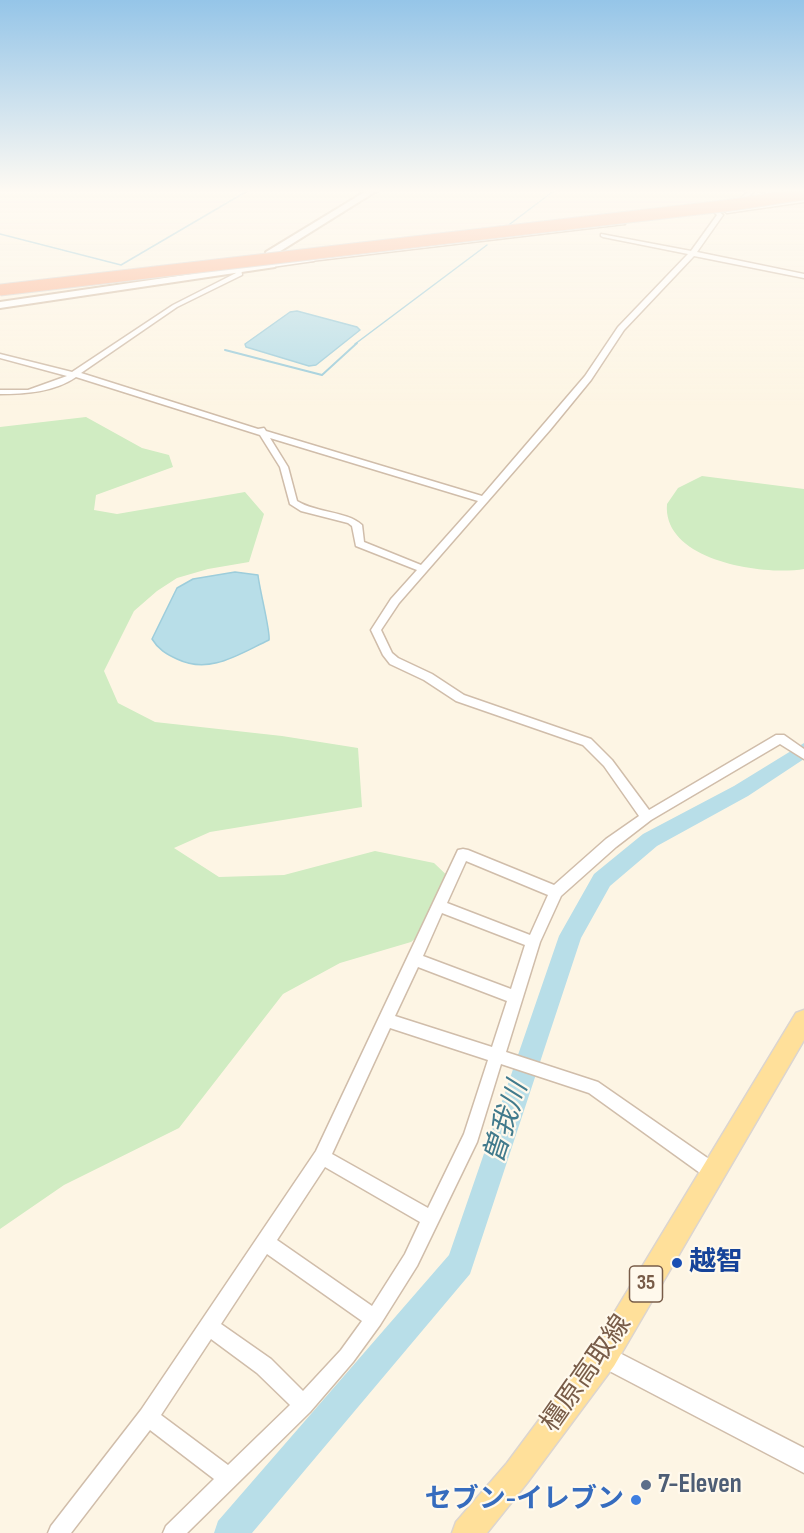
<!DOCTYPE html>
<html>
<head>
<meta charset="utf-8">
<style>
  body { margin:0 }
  canvas { display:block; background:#fdf5e4 }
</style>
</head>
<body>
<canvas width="804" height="1533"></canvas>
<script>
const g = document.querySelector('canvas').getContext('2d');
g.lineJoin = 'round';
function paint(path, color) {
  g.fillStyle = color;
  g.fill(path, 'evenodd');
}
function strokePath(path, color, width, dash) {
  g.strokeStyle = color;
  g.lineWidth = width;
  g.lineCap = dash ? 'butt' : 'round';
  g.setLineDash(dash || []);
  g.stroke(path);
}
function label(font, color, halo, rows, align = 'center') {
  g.font = font + ' "Sofia Sans Condensed","Noto Sans JP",sans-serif';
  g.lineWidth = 4.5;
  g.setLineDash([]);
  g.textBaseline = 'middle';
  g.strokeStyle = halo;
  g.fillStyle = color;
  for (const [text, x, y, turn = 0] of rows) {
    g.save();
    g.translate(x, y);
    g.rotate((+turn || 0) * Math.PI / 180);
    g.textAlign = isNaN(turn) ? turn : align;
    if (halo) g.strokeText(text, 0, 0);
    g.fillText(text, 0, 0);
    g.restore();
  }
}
const green = new Path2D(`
  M86 417 142 448 169 455 173 467 96 495 94 510 117 514 245 492 264 514 249 562 208 569 177 578 157 591 134 611 104 671 118 703 155 722 282 736 358 748 362 807 210 832 174 848 219 877 284 875 375 851 434 863 455 883 439 920 411 942 340 963 283 994 179 1128 64 1185 0 1229V427Z
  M702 476 804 489V569C764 576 662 561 667 504L678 488Z`);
const water = new Path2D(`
  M297 311 357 327 360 330 316 365 309 366 246 347 245 344 290 312Z
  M235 572 258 575C259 587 271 634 269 640 239 654 210 675 177 659 166 654 158 649 152 639L177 588 193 579Z`);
const streamFar1 = new Path2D(`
  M510 224 555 190
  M0 234 121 265 249 190
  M355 344 487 245`);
const stream = new Path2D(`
  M225 350 322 375 357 343`);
const river = new Path2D(`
  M804 743V759L748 796 657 846 610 886 581 938 470 1274 252 1533H214L218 1521 449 1255 559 936 594 874 643 834 734 786Z`);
const minor = new Path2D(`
  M749 190H756L747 198V201H743L741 198Z
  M804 198V202L727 213 724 211Z
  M717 210 723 215 697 252 804 274V278L694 256 624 330 591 380 550 430 399 603 381 630 392 653 398 658 432 674 464 695 591 739 612 760 649 810 776 735H784L804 749V759L780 744 651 820 616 847 561 896 540 942 506 1052 598 1082 719 1166 721 1172 719 1178 713 1180 707 1178 589 1093 501 1064 477 1142 417 1266 380 1325 353 1362 310 1412 187 1533H163L166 1526 214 1479 150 1430 71 1533H48L51 1526 141 1410 316 1151 458 850 463 849 468 850 554 885 606 839 639 816 604 766 583 745 456 701 424 680 390 664 383 655 371 630 391 599 417 570 356 546 352 526 348 523 301 511 290 504 280 467 260 435 76 377C54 392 26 394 0 394V390H28L67 376 0 358V354L72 372 173 305 236 273 237 268H241L242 275 177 307 81 373 258 429 264 428 266 431 482 496 585 376 618 327 688 254 603 237 601 236V234L691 251 717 215 714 212ZM270 438 478 501 421 565 364 542 362 525C347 511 316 513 297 501L288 467ZM466 861 548 895 530 935 447 903ZM442 913 525 945 511 989 423 956ZM418 967 507 1001 492 1047 395 1016ZM390 1028 488 1060 464 1134 428 1208 332 1154ZM325 1167 420 1222 405 1254 372 1306 277 1240ZM267 1254 362 1321 341 1350 303 1391 271 1359 221 1324ZM211 1339 257 1373 290 1405 228 1465 161 1415Z
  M623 221 625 224 311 261 308 259 311 257Z`);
const tertiary = new Path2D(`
  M753 190H770L796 196 792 198Z
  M311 257 315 259 314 261 272 267 268 265Z
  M604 1345 804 1448V1473L596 1364 593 1356 596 1348Z`);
const secondary = new Path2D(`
  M368 190H378L274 255 275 267 0 308V302L267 263 266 252Z`);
const primary = new Path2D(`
  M804 1010V1040L614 1366 527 1483 487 1533H452L456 1522 507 1463 594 1346 796 1013Z`);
const motorwayBridge = new Path2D(`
  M0 290 732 205 804 194`);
const markers = [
  [677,1263,6,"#1a4fb4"],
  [646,1485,6,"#5c6f8a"],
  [636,1500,6,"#3f7fe0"]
];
const shields = [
  [646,1284,33]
];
const shieldNames = [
  ["35",646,1284]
];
const nearTransitnames = [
  ["越智",689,1263]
];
const nearStreetnames = [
  ["橿原高取線",587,1374,-55]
];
const nearServicenames = [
  ["7-Eleven",658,1485]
];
const nearShopnames = [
  ["セブン-イレブン",624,1500]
];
const nearWaternames = [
  ["曽我川",507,1123,-72]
];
paint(green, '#d0ecc2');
paint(water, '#b8dee8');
strokePath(water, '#9dcddb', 1.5);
strokePath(streamFar1, '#9dcddb', 1.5);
strokePath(stream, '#9dcddb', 2);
paint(river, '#b8dee8');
strokePath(minor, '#d0bdaa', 3);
strokePath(tertiary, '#d0bdaa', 3);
strokePath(secondary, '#d5c0aa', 4);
strokePath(primary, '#dcd5cf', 3);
paint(minor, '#fff');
paint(tertiary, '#fff');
paint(secondary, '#fff');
paint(primary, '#ffe09a');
strokePath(motorwayBridge, '#dcd5cf', 13, []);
strokePath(motorwayBridge, '#fbb898', 11);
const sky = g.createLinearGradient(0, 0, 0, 405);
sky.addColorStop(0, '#95c5e8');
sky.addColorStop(0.47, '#fefaf3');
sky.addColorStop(1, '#fefaf300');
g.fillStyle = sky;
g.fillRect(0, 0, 804, 405);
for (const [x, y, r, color] of markers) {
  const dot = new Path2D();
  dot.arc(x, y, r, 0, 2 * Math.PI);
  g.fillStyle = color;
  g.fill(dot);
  strokePath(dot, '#fff9ec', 2);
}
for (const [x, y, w] of shields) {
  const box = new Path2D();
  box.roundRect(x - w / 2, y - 18, w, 36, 4.5);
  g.fillStyle = '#fff9ec';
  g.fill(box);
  strokePath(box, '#785c48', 1.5);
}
label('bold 21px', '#785c48', null, shieldNames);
label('bold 27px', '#164399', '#fff9ec', nearTransitnames, 'left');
label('27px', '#785c48', '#fff9ec', nearStreetnames);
label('bold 27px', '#4e5e75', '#fff9ec', nearServicenames, 'left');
label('bold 27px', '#366cbe', '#fff9ec', nearShopnames, 'right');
label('italic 28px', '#417a8c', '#fff9ec', nearWaternames);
</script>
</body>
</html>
